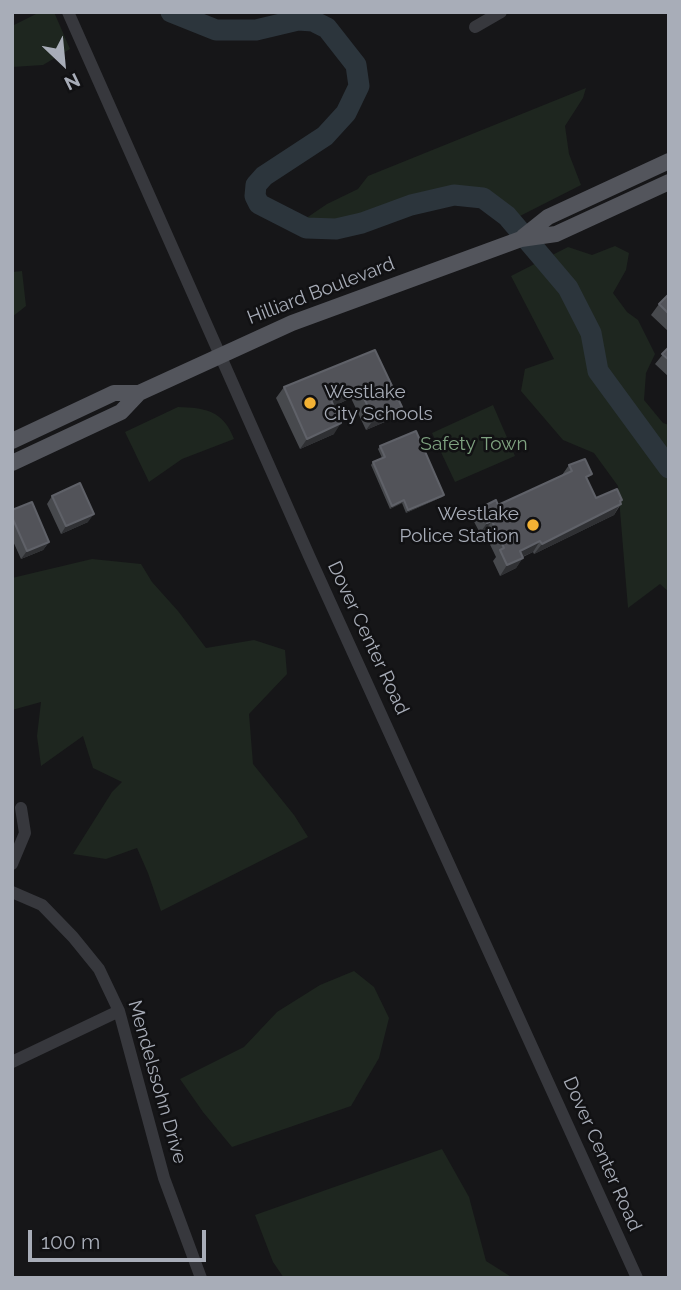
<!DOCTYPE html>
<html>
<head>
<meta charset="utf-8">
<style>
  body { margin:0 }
  #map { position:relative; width:681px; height:1290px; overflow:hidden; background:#161618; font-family:Raleway,sans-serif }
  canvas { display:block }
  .frame { position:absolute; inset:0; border:14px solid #a8adb8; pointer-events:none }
  .north { position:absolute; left:28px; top:28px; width:70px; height:70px; -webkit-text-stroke:5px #111113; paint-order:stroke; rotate:154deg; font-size:19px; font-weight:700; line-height:28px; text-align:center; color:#a8adb8 }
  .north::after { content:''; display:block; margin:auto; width:24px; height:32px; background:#a8adb8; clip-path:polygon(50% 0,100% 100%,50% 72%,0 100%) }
  .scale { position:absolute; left:28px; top:1230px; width:178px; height:32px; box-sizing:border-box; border:4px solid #a8adb8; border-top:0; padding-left:9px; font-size:21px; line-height:24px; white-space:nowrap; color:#a8adb8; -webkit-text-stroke:5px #111113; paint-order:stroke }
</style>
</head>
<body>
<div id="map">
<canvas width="681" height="1290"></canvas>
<div class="frame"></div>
<div class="north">N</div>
<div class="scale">100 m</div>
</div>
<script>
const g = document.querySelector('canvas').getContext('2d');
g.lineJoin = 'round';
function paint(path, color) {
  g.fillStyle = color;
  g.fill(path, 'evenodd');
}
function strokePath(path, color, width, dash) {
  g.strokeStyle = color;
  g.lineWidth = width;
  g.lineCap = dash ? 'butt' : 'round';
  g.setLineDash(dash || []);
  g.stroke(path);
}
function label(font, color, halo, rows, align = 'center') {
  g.font = font + ' Raleway,sans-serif';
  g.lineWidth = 5;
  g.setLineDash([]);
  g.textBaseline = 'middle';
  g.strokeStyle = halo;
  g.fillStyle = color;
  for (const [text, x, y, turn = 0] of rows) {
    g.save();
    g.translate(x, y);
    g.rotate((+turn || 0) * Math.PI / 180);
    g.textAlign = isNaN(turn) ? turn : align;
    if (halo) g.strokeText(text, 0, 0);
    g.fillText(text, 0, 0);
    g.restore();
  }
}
const green = new Path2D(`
  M40 12H54L70 49 43 65 12 67V26Z
  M586 88 583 98 565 126 569 154 581 185 518 217 507 216 483 198 454 195 411 205 362 223 336 229 306 228 302 221 327 204 358 189 368 176Z
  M615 246 629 253 626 270 613 293 627 312 638 320 655 354 646 373 644 400 663 423 669 425V592L660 584 628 608 618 486 594 453 563 440 521 391 525 369 554 359 511 276 568 247 592 255Z
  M22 271 26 306 12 317V272Z
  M493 405 515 456 455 482 432 433Z
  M178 407C205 408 223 410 234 439L182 459 149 482 125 432Z
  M92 559 141 564 152 582 178 611 206 648 254 640 285 650 287 674 249 714 253 764 294 815 308 837 161 911 148 873 137 848 106 859 73 854 112 792 122 782 93 768 83 736 41 766 37 736 41 702 12 710V578Z
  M354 971 374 987 389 1018 379 1058 351 1106 232 1147 203 1112 180 1079 244 1047 277 1012 320 985Z
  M442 1149 469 1197 486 1261 513 1278H284L273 1262 255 1215Z`);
const river = new Path2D(`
  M171 12 216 30H256L298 20 313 21 327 28 356 65 359 86 346 113 325 136 264 176 256 185 255 196 259 204 306 228 336 229 362 223 411 205 454 195 483 198 507 216 568 288 591 333 598 371 669 468`);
const minor = new Path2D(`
  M68 12 310 558 637 1278
  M475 27 501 12
  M12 864 25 833 21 808
  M12 892 42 905 73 937 99 969 119 1011 164 1178 201 1278
  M12 1062 119 1011`);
const major = new Path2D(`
  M523 237 548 217 669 161
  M12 441 114 393H139
  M12 463 121 412 139 393 292 323 521 239 556 234 669 182`);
const wall = new Path2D(`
  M669 294V332L651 315 659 304Z
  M669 347V377L655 364Z
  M375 350 402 407 394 418 366 430 351 398 334 406V434L300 449 276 398 284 387Z
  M380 446 444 495 442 497 406 513 402 503 390 509 371 465 373 462 382 458 378 449Z
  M569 465 588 481 596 498 621 503V504L614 515 534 554 533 552 523 557 516 568 500 576 493 561 496 557 484 532 480 533 472 518 480 508 498 505 562 475Z
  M52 496 88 522 61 534 47 504Z
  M12 510 49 542 43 550 21 559 12 539Z`);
const shadedWall = new Path2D(`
  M359 388 351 398 323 411 331 400Z
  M402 407 394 418 366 430 374 419Z
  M341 423 334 434 300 449 307 439Z
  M444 495 442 497 406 513 408 510Z
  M404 500 402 503 390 509 392 506Z
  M622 500 614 515 534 554 542 544Z
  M94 514 88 522 61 534 66 526Z
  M492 521 484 532 480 533 487 523Z
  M540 541 533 552 512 561 520 551Z
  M49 542 43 550 21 559 27 551Z
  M523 558 516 568 500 576 507 565Z`);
const building = new Path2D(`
  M669 294V314L659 304Z
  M669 347V360L662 354Z
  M375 350 402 407 374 419 359 388 331 400 341 423 307 439 284 387Z
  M416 431 444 495 408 510 404 500 392 506 373 462 385 457 380 446Z
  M585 459 592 474 586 477 596 498 617 489 622 500 620 501 621 504 542 544 540 541 520 551 523 558 507 565 500 550 504 548 492 521 487 523 480 508 496 500 498 505 572 471 569 465Z
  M80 483 94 514 66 526 52 496Z
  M32 502 49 542 27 551 12 517V510Z`);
const markers = [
  [310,403,7,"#f2b134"],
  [533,525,7,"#f2b134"]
];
const streetNames = [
  ["Hilliard Boulevard",321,291,-21],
  ["Dover Center Road",368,638,65],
  ["Mendelssohn Drive",157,1082,74],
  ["Dover Center Road",602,1154,66]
];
const poiNames = [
  ["Westlake",324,392],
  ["City Schools",324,414],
  ["Westlake",519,514,"right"],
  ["Police Station",519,536,"right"]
];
const parkNames = [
  ["Safety Town",474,444]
];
paint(green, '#1e261f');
strokePath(river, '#2c353c', 21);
strokePath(minor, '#37383d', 12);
strokePath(major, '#53555c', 16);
paint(wall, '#47494d');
paint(shadedWall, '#2f3033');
paint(building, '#525359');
strokePath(building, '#5f6168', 2);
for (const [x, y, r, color] of markers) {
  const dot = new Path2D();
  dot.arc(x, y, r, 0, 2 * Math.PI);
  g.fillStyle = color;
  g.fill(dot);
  strokePath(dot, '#111113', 2.5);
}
label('19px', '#a8adb8', '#111113', streetNames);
label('19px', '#a8adb8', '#111113', poiNames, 'left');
label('19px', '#7fa381', '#111113', parkNames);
</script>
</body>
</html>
